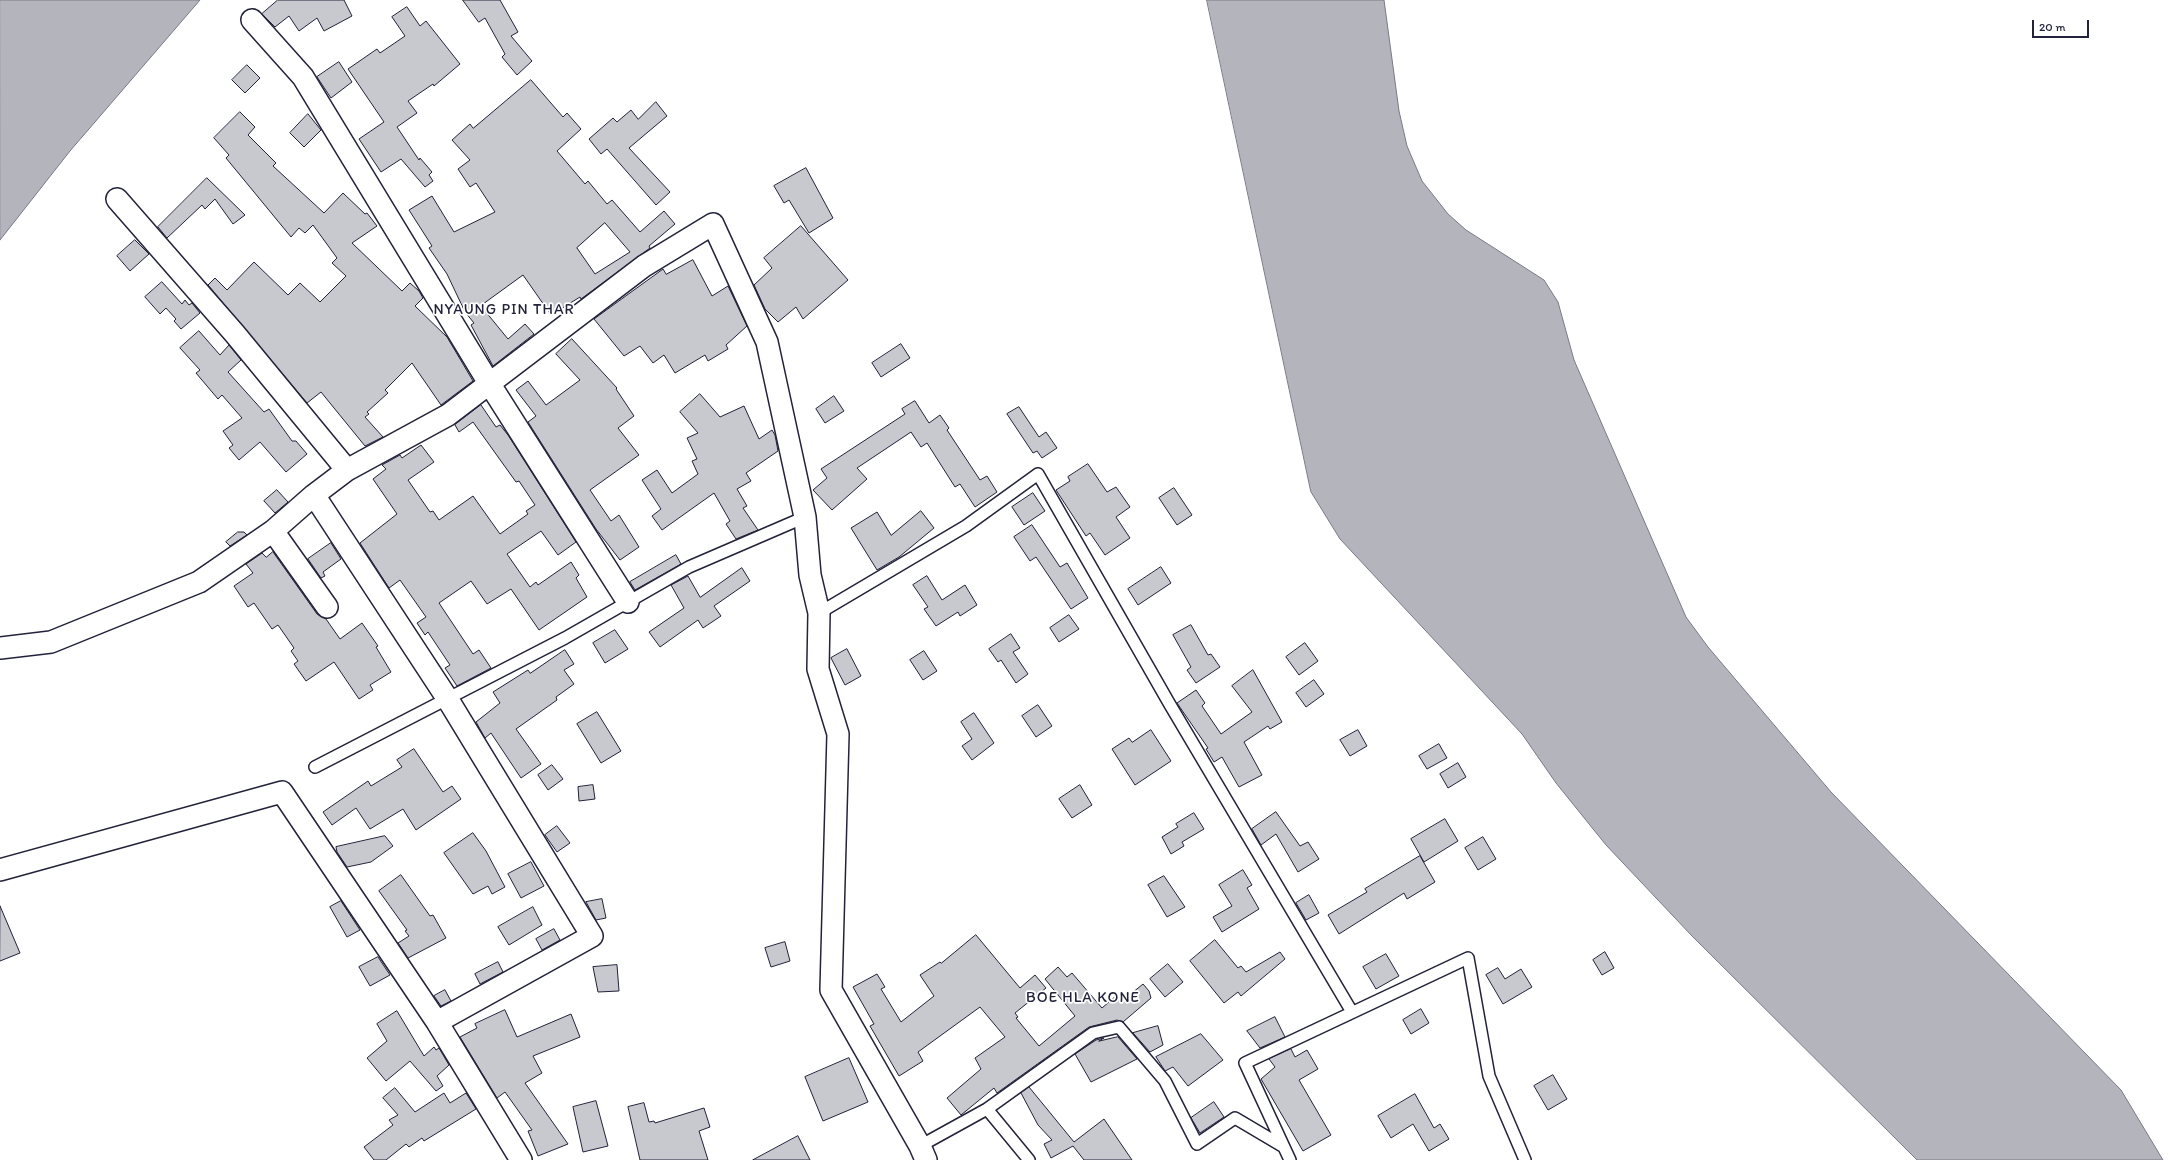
<!DOCTYPE html>
<html>
<head>
<meta charset="utf-8">
<style>
  body { margin:0 }
  #map { position:relative; width:2174px; height:1160px; overflow:hidden; background:#fff; font-family:Itim,sans-serif }
  canvas { display:block }
  .scale { position:absolute; left:2032px; top:20px; width:57px; height:18px; box-sizing:border-box; border:2px solid #22223b; border-top:0; padding-left:5px; font-size:12px; line-height:14px; white-space:nowrap; color:#22223b; -webkit-text-stroke:3px #fff; paint-order:stroke }
</style>
</head>
<body>
<div id="map">
<canvas width="2174" height="1160"></canvas>
<div class="scale">20 m</div>
</div>
<script>
const g = document.querySelector('canvas').getContext('2d');
g.lineJoin = 'round';
function paint(path, color) {
  g.fillStyle = color;
  g.fill(path, 'evenodd');
}
function strokePath(path, color, width, dash) {
  g.strokeStyle = color;
  g.lineWidth = width;
  g.lineCap = dash ? 'butt' : 'round';
  g.setLineDash(dash || []);
  g.stroke(path);
}
function label(font, color, halo, rows, align = 'center') {
  g.font = font + ' Itim,sans-serif';
  g.lineWidth = 3.5;
  g.setLineDash([]);
  g.textBaseline = 'middle';
  g.strokeStyle = halo;
  g.fillStyle = color;
  for (const [text, x, y, turn = 0] of rows) {
    g.save();
    g.translate(x, y);
    g.rotate((+turn || 0) * Math.PI / 180);
    g.textAlign = isNaN(turn) ? turn : align;
    if (halo) g.strokeText(text, 0, 0);
    g.fillText(text, 0, 0);
    g.restore();
  }
}
const water = new Path2D(`
  M0 0H200L70 151 0 240Z
  M1207 0H1384L1399 111 1407 146 1422 181 1448 214 1466 230 1544 280 1558 302 1574 360 1686 617 1708 647 1831 792 2121 1090 2163 1160H1917L1692 936 1606 845 1556 783 1522 734 1340 539 1311 492Z`);
const building = new Path2D(`
  M278 0H344L352 16 324 31 317 18 299 31 289 16 275 27 262 14Z
  M463 0H500L518 32 511 36 532 61 517 75 502 57 505 54 485 18 479 22Z
  M407 7 420 26 426 21 460 64 434 86 433 84 408 101 417 113 397 127 419 160 420 158 432 172 429 175 433 181 425 187 401 159 381 172 359 139 384 122 348 69 377 49 380 53 405 36 392 17Z
  M339 62 352 82 331 98 317 77Z
  M247 65 260 78 245 93 232 80Z
  M531 80 563 117 567 113 581 129 557 151 585 184 588 181 607 204 612 200 640 232 664 211 675 224 649 246 650 248 581 299 580 297 551 315 523 275 483 304 481 306 508 339 525 324 534 334 493 366 471 325 474 323 465 312 447 274 429 248 432 246 409 210 432 196 454 232 495 212 476 183 470 187 458 169 470 160 452 140 470 124 473 128ZM605 223 630 252 595 274 577 248Z
  M656 102 667 116 629 148 670 192 656 205 607 149 601 154 589 139 613 118 617 122 631 110 638 119Z
  M240 112 255 127 248 135 276 163 273 166 324 213 343 193 365 214 367 213 377 226 352 243 402 291 410 283 419 291 423 298 415 306 447 337 473 381 441 405 412 363 385 390 388 393 367 412 369 414 365 417 383 437 365 446 321 392 307 403 208 285 215 278 227 290 254 262 288 295 300 283 320 302 346 276 332 263 337 258 313 225 305 233 299 228 291 237 226 158 229 155 214 138Z
  M308 114 321 130 304 147 290 133Z
  M806 168 833 218 809 233 789 200 784 203 774 186Z
  M207 178 245 215 233 224 215 199 205 209 202 205 167 238 158 227Z
  M801 226 848 280 803 319 796 307 778 322 765 309 754 285 772 268 764 258Z
  M135 240 149 254 130 271 117 256Z
  M693 260 712 296 728 286 747 326 726 345 728 349 708 361 705 355 675 373 664 355 653 363 640 346 624 356 594 319 663 269 666 274Z
  M162 282 182 304 185 300 189 305 192 303 200 313 181 329 174 321 176 319 166 308 160 314 145 297Z
  M199 331 220 355 229 345 241 360 228 372 264 412 269 409 292 441H296L307 454 286 472 260 442 239 460 229 448 233 445 223 431 242 418 222 395 218 399 196 373 200 370 180 348Z
  M572 339 617 388 616 389 634 416 618 428 639 455 590 490 611 521 619 515 639 547 620 560 596 529 528 422 536 416 516 390 528 381 546 405 580 380 556 354Z
  M901 344 910 358 881 377 872 363Z
  M700 394 720 417 744 406 759 439 772 430 775 435 778 451 746 473 751 481 737 489 747 506 743 508 758 530 736 539 726 524 730 521 714 493 662 530 652 516 661 509 642 480 657 470 672 493 698 474 692 461 697 459 687 438 698 433 680 412Z
  M834 396 844 411 825 423 816 409Z
  M915 401 929 423 940 415 949 428 947 430 980 480 987 476 997 492 975 507 960 484 955 487 927 443 921 447 911 432 857 468 867 479 832 510 813 490 827 478 821 469 905 414 902 409Z
  M481 405 496 427 500 425 508 435 576 542 558 555 541 531 507 554 530 587 536 582 538 585 571 562 579 575 576 578 587 597 539 630 511 589 487 604 471 581 439 603 473 654 479 650 491 668 457 686 445 668 450 665 428 632 425 635 417 623 426 617 400 580 389 588 360 543 397 514 373 479 386 469 382 465 400 455 402 458 421 445 434 462 408 480 430 512 433 511 439 520 473 496 500 534 528 514 526 511 535 505 519 481 516 482 473 422 459 432 455 425Z
  M1019 407 1039 437 1046 432 1057 448 1042 458 1037 451 1033 453 1007 414Z
  M1088 464 1107 492 1116 487 1130 507 1116 517 1130 538 1105 555 1090 533 1086 536 1056 490 1070 481 1068 477Z
  M1174 488 1192 515 1177 525 1159 498Z
  M277 490 288 502 275 513 264 501Z
  M1033 493 1045 511 1024 525 1012 507Z
  M921 511 934 528 899 557 877 570 851 528 877 512 891 535Z
  M1032 525 1060 567 1067 563 1088 598 1071 609 1036 557 1030 561 1014 537Z
  M238 532H244L247 535 230 546 226 542Z
  M331 543 341 559 323 572 325 576 321 578 308 559Z
  M273 552 317 614 326 619 340 639 362 623 378 646 376 647 391 672 370 685 373 690 359 699 334 662 306 681 294 664 298 661 291 651 294 648 278 625 272 629 254 603 248 607 234 586 253 573 246 564 262 553 266 557Z
  M676 555 681 564 635 590 630 582Z
  M1161 567 1171 583 1138 605 1128 589Z
  M742 568 750 581 714 606 721 616 703 628 698 620 660 647 649 632 684 608 671 585 688 576 700 597Z
  M927 576 942 600 965 585 977 605 960 616 958 612 936 626 924 609 928 607 913 585Z
  M1069 615 1079 629 1059 642 1050 628Z
  M1191 625 1208 655 1211 654 1220 667 1196 683 1187 670 1191 667 1173 635Z
  M615 630 628 649 605 663 593 643Z
  M1011 634 1020 648 1013 652 1028 674 1016 683 1001 660 998 662 989 649Z
  M1305 643 1318 661 1299 675 1286 657Z
  M847 649 861 676 845 685 831 658Z
  M565 650 574 664 564 670 574 684 556 697 557 700 516 729 541 764 521 778 491 733 485 738 476 722 500 703 493 692 528 670 530 673Z
  M924 651 937 671 923 680 910 660Z
  M1253 670 1282 722 1270 729 1268 726 1244 742 1262 775 1239 787 1222 757 1214 762 1206 749 1208 748 1177 703 1196 690 1205 703 1202 706 1221 734 1252 712 1232 686Z
  M1314 680 1324 694 1306 707 1296 693Z
  M1038 705 1052 726 1036 737 1022 716Z
  M597 712 621 751 601 763 577 724Z
  M974 713 994 743 972 760 962 746 972 739 961 722Z
  M1151 730 1171 761 1135 785 1112 749 1129 738 1132 742Z
  M1358 730 1367 746 1350 756 1340 740Z
  M1439 744 1447 758 1427 769 1419 756Z
  M414 749 443 792 452 786 461 799 416 830 403 809 370 829 356 808 332 825 323 812 368 781 371 786 402 767 397 760Z
  M1458 763 1466 777 1448 788 1440 774Z
  M552 765 563 779 548 790 538 775Z
  M593 785 595 799 579 801 578 787Z
  M1080 785 1092 805 1072 818 1059 799Z
  M1276 812 1300 846 1308 842 1319 859 1298 872 1276 834 1261 845 1252 829Z
  M1194 813 1204 829 1182 842 1184 846 1171 854 1162 837 1178 827 1176 824Z
  M1445 819 1458 841 1424 862 1411 839Z
  M557 826 570 843 557 852 545 835Z
  M473 833 486 851 505 887 492 894 488 886 473 894 444 853Z
  M385 836 393 846 371 862 347 867 337 852 336 847Z
  M1483 837 1496 859 1478 870 1465 848Z
  M1420 856 1435 882 1407 899 1404 893 1339 934 1328 915 1367 892 1365 889Z
  M531 862 544 886 521 898 508 874Z
  M1243 870 1252 885 1247 888 1259 909 1222 932 1213 917 1232 906 1219 885Z
  M401 875 430 916 433 915 446 938 408 958 398 943 409 936 405 931 407 930 379 891Z
  M1164 876 1185 907 1167 917 1148 885Z
  M1309 895 1319 913 1306 920 1296 903Z
  M602 899 606 918 596 920 586 902Z
  M341 901 360 930 347 937 330 907Z
  M0 906 20 953 0 961Z
  M533 907 542 925 509 945 498 927Z
  M554 929 560 940 542 950 536 939Z
  M976 935 1020 988 1035 975 1046 988 1015 1013 1018 1017 1016 1018 1039 1046 1075 1016 1045 979 1058 967 1067 977 1072 973 1102 1008 1116 996 1121 1002 1143 984 1149 991 1151 998 1123 1022 1117 1020 1089 1027 997 1093 994 1088 961 1115 947 1098 981 1069 975 1058 1005 1037 980 1007 918 1052 923 1061 899 1076 870 1026 874 1024 853 987 877 974 885 987 881 989 901 1022 934 996 920 975 940 962 941 963Z
  M1215 940 1238 968 1241 966 1246 972 1280 952 1285 959 1241 996 1238 992 1224 1003 1190 961Z
  M785 942 790 961 771 967 765 948Z
  M1605 952 1614 968 1602 975 1593 960Z
  M1386 954 1399 976 1376 989 1363 967Z
  M378 957 390 975 370 986 359 967Z
  M498 962 503 972 480 984 475 974Z
  M1168 964 1183 982 1165 997 1150 979Z
  M617 965 619 991 598 992 593 967Z
  M1498 968 1505 979 1521 969 1532 987 1503 1004 1486 975Z
  M445 990 451 1001 441 1006 434 996Z
  M1421 1009 1429 1023 1411 1034 1403 1020Z
  M505 1010 517 1037 571 1014 580 1037 533 1056 542 1073 525 1083 568 1144 538 1156 528 1131 532 1130 505 1092 497 1098 460 1037 477 1028 475 1024Z
  M397 1011 424 1056 434 1047 436 1050 439 1048 449 1065 437 1076 443 1086 436 1091 410 1061 386 1081 367 1058 387 1041 377 1024Z
  M1275 1017 1285 1037 1260 1048 1247 1031Z
  M1158 1026 1163 1045 1150 1052 1133 1033Z
  M1201 1034 1223 1060 1188 1086 1173 1067 1165 1071 1156 1057Z
  M1118 1037 1137 1059 1091 1082 1075 1054 1096 1040 1104 1038 1099 1041Z
  M1291 1049 1295 1057 1307 1050 1318 1069 1299 1080 1331 1135 1303 1151 1261 1079 1275 1067 1269 1059Z
  M849 1058 868 1102 823 1121 805 1077Z
  M1553 1075 1567 1099 1548 1110 1534 1086Z
  M1029 1087 1074 1142 1104 1119 1132 1160H1084L1073 1146 1051 1158 1044 1144 1052 1140 1038 1125 1021 1093Z
  M395 1088 415 1112 444 1093 450 1103 466 1093 476 1109 424 1141 422 1138 409 1147 406 1144 386 1160H374L364 1147 393 1125 389 1120 398 1115 383 1098Z
  M1415 1094 1434 1128 1440 1124 1449 1139 1429 1151 1413 1124 1391 1138 1378 1116Z
  M596 1101 608 1146 583 1152 573 1107Z
  M1214 1102 1224 1117 1200 1133 1191 1118Z
  M644 1103 649 1122 654 1121 655 1123 704 1108 710 1127 699 1131 708 1160H640L628 1107Z
  M798 1136 810 1160H753Z`);
const service = new Path2D(`
  M819 613 966 526 1038 474 1169 703 1352 1012
  M315 767 565 638 689 567 805 517
  M987 1109 1029 1160
  M920 1146 987 1109 1093 1033 1119 1027 1165 1081 1197 1144 1235 1118 1284 1147
  M1290 1160 1245 1063 1468 958 1489 1076 1525 1160`);
const minor = new Path2D(`
  M252 20 303 77 489 383 628 602
  M117 199 235 334 347 470
  M314 495 447 698 592 936 437 1022
  M273 531 327 607
  M0 648 51 642 199 582 273 531 314 495 347 470 448 415 644 266 713 224 767 342 805 517 810 575 819 613 818 669 838 734 831 990 920 1146 926 1160
  M0 870 282 792 437 1022 521 1160`);
const quarterNames = [
  ["NYAUNG PIN THAR",504,310],
  ["BOE HLA KONE",1083,998]
];
paint(water, '#b4b4bc');
strokePath(water, '#7a7a88', 1);
paint(building, '#c8c8cf');
strokePath(building, '#22223b', 1);
strokePath(service, '#22223b', 14);
strokePath(minor, '#22223b', 24);
strokePath(service, '#fff', 11);
strokePath(minor, '#fff', 21);
g.letterSpacing = '1px';
label('15px', '#22223b', '#fff', quarterNames);
g.letterSpacing = '0px';
</script>
</body>
</html>
